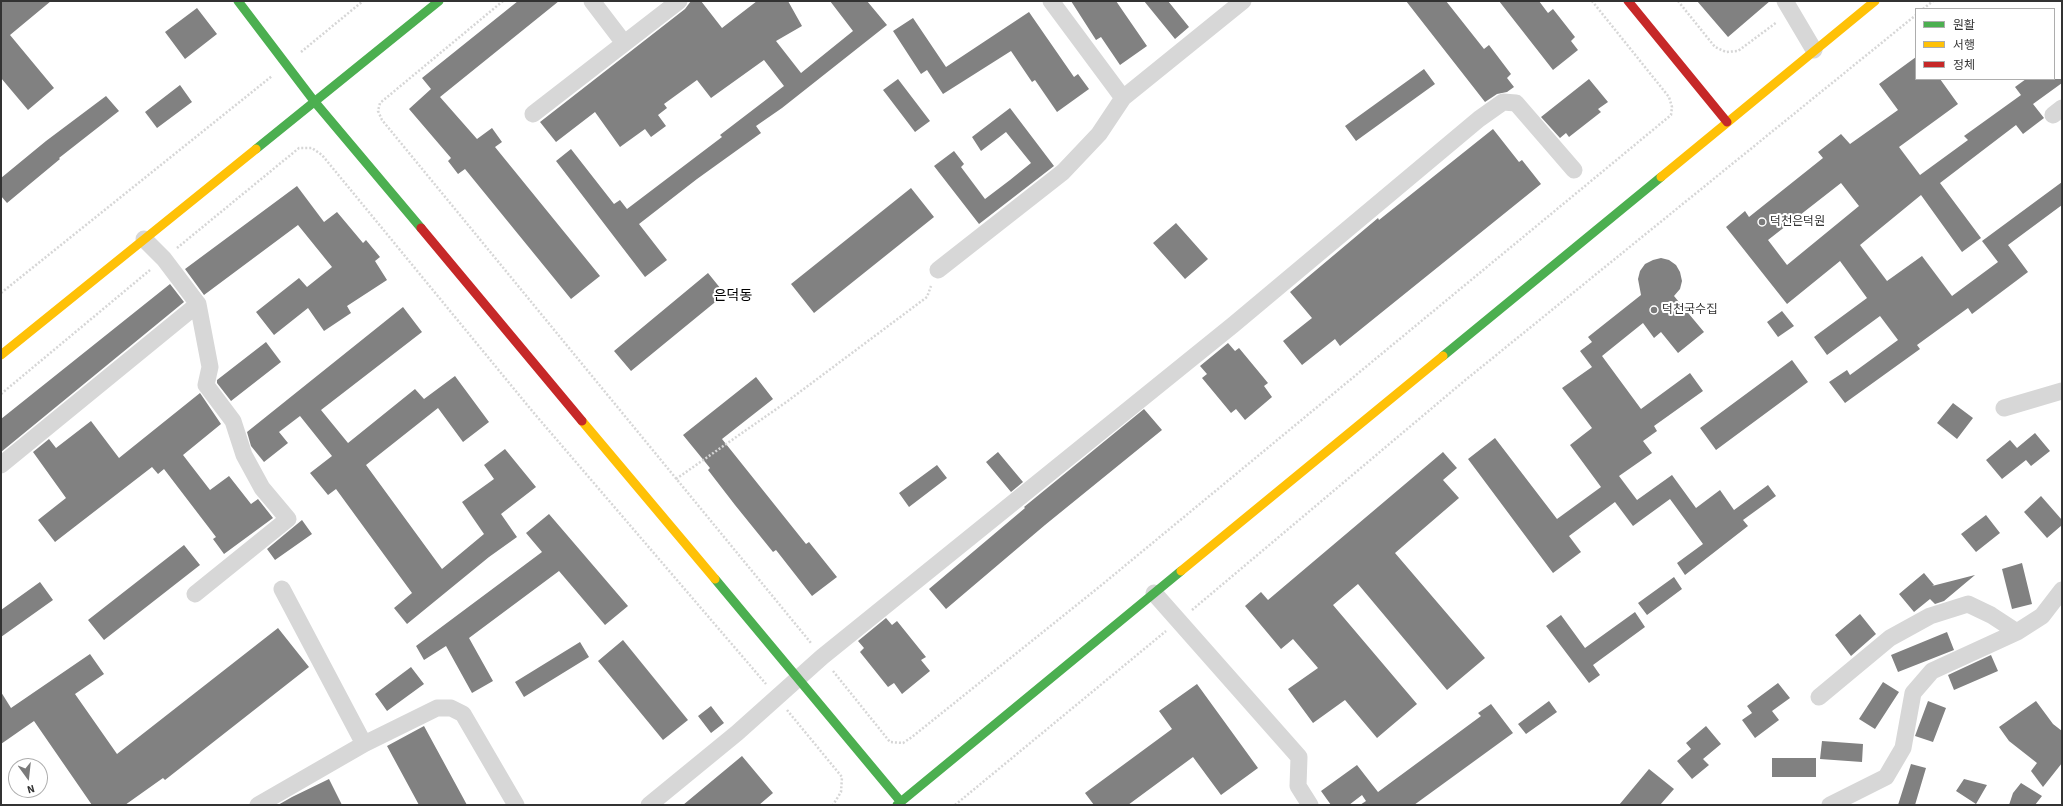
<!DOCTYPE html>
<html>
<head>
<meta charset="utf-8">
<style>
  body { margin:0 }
  #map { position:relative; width:2063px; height:806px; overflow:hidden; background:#fff; font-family:"Source Sans 3","Noto Sans KR",sans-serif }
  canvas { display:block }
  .frame { position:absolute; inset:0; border:2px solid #333; pointer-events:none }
  .legend { position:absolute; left:1915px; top:8px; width:140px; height:72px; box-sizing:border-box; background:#fff; border:1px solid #adadad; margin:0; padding:5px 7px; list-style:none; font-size:12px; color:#333 }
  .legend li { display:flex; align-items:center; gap:8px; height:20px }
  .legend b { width:20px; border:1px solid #adadad }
  .north { position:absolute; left:8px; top:758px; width:40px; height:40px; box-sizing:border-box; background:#fff; border:1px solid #adadad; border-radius:50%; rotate:165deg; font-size:11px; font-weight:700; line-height:16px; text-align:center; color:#333 }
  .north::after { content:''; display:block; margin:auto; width:14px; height:18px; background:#7a7a7a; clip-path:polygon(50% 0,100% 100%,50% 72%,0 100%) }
</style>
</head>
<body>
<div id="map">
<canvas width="2063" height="806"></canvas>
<div class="frame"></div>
<ul class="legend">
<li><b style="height:5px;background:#4caf50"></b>원활</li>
<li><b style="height:5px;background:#ffc107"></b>서행</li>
<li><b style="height:5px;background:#c62828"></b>정체</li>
</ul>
<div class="north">N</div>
</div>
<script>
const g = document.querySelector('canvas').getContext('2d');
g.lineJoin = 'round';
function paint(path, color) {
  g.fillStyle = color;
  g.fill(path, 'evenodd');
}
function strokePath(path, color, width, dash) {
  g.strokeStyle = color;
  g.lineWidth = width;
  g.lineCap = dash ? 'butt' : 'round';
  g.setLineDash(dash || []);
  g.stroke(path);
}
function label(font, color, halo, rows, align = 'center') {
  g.font = font + ' "Source Sans 3","Noto Sans KR",sans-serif';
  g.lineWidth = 4;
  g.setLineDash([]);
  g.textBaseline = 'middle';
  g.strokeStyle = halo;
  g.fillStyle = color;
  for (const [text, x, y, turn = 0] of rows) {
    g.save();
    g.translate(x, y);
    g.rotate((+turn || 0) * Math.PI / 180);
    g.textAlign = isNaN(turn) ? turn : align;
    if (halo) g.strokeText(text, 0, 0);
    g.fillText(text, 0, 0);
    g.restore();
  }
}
const building = new Path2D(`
  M1 1H51L10 35 54 88 28 110 1 78Z
  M518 1H559L440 97 477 139 492 128 502 142 495 147 600 276 571 299 465 169 458 174 448 161 451 158 409 109 431 89 422 78Z
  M691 1H701L722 28 757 1H788L802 26 776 41 801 73 853 31 830 1H867L887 25 782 108 756 126 761 133 697 179 639 224 667 260 645 277 556 161 571 149 614 204 620 200 627 209 722 137 720 135 784 86 764 60 711 98 697 80 664 104 667 108 658 115 666 126 651 137 645 129 620 147 595 112 556 142 540 122 685 9Z
  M1071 1H1116L1147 46 1120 65 1101 37 1096 40Z
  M1144 1H1168L1189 27 1175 39Z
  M1406 1H1446L1484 49 1489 45 1511 74 1507 78 1514 87 1507 92 1497 94 1485 102Z
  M1499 1H1539L1548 13 1553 9 1575 37 1571 41 1578 50 1553 70Z
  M1697 1H1770L1728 37Z
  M197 8 217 34 185 59 165 32Z
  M1029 12 1074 77 1078 74 1089 89 1057 112 1035 80 1032 82 1011 51 943 94 927 70 921 74 893 31 913 18 946 67Z
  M1916 57V79H1940L1958 104 1899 147 1920 175 1968 140 1964 136 2021 95 2015 87 2026 79H2062V83L2033 104 2044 118 2023 134 2016 125 1940 183 1981 238 1962 252 1921 195 1860 245 1887 281 1922 256 1952 296 1998 262 1982 241 2062 182V205L2008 245 2028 272 1972 314 1968 308 1917 345 1920 349 1845 403 1829 382 1847 370 1850 375 1898 340 1880 316 1827 355 1814 337 1867 298 1840 261 1787 304 1726 227 1745 211 1749 217 1823 158 1818 152 1841 134 1850 144 1898 110 1879 84ZM1841 183 1859 206 1787 265 1768 240Z
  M1424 69 1435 84 1356 141 1345 126Z
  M898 79 930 121 915 132 883 90Z
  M1589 79 1608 102 1598 109 1601 112 1569 137 1566 133 1560 138 1541 117Z
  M180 85 192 102 157 128 145 112Z
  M106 96 119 111 59 158 60 159 7 203 1 196V178L46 141Z
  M1010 108 1054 166 979 224 934 166 954 151 964 164 961 167 985 199 1010 180 1031 163 1006 132 981 151 972 137Z
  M1493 129 1519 162 1522 160 1541 184 1340 346 1335 339 1302 365 1283 341 1312 318 1290 292 1378 218 1379 220Z
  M297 186 324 222 337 212 363 243 366 240 380 257 375 261 387 280 347 306 351 313 324 331 308 308 274 335 256 312 299 278 307 287 332 267 298 225 204 295 185 269Z
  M911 188 934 217 814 313 791 284Z
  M1176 223 1208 259 1185 279 1153 243Z
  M1661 258 1669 260 1676 265 1680 272 1682 281 1680 289 1674 296 1704 332 1678 353 1661 332 1654 338 1643 323 1602 356 1641 409 1690 373 1703 391 1654 426 1657 431 1643 441 1652 453 1619 476 1637 500 1672 475 1696 508 1720 490 1734 510 1768 485 1776 496 1743 520 1748 526 1685 575 1677 563 1703 544 1670 499 1633 526 1615 502 1569 536 1581 552 1553 573 1468 459 1495 438 1557 519 1601 487 1570 445 1592 428 1562 388 1592 367 1580 351 1592 342 1588 337 1641 295 1638 279 1640 271 1645 264 1653 260Z
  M708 273 725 294 631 371 614 351Z
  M170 284 184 302 1 452V419Z
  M403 307 422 332 321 410 348 443 415 389 424 399 455 376 489 422 463 442 438 408 366 465 442 569 484 534 462 502 494 479 484 465 505 449 536 487 501 514 517 537 489 557 407 624 394 608 412 593 336 489 328 495 310 473 332 456 300 416 279 432 288 443 264 462 251 446 247 432Z
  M1782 311 1794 326 1778 337 1767 322Z
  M266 342 281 362 231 401 217 383V380Z
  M1228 343 1235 351 1239 348 1268 383 1264 386 1272 397 1245 420 1236 409 1231 413 1202 378 1207 374 1200 366Z
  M1792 360 1808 382 1716 450 1700 428Z
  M756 377 773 399 722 439 806 544 809 542 837 577 812 596 776 550 773 552 735 505 708 470 710 468 683 435Z
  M200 393 221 424 183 455 210 490 229 476 251 504 258 499 273 518 224 554 213 539 216 537 164 469 158 474 152 467 55 542 38 520 66 498 33 452 49 439 56 448 91 421 119 458Z
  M1953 403 1973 418 1957 439 1937 423Z
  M1144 409 1162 430 1045 525 946 609 929 589 1025 508 1024 507Z
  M2035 433 2050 451 2031 466 2026 460 2002 479 1986 460 2010 440 2017 448Z
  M998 452 1023 482 1011 492 986 462Z
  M1443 452 1457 468 1443 480 1459 498 1395 553 1485 658 1447 690 1358 584 1333 605 1417 704 1377 738 1345 700 1313 723 1288 689 1318 668 1293 639 1281 649 1245 606 1261 592 1268 600Z
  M937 465 947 478 909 507 899 493Z
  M2041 496 2062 520V525L2047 538 2024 512Z
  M549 514 628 606 605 625 559 571 469 638 493 681 472 693 446 646 424 660 416 646 542 552 526 533Z
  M1986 515 2000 533 1976 552 1961 534Z
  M302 520 312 534 275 560 267 549Z
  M184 545 200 565 104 640 88 620Z
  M2022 563 2032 604 2012 609 2002 569Z
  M1924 573 1934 585 1932 586 1975 575 1944 601 1935 604 1930 599 1914 612 1899 594Z
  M1674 577 1682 589 1647 615 1638 603Z
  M40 582 53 600 1 637V610Z
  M1635 612 1645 627 1593 665 1600 675 1589 683 1546 626 1561 615 1585 648Z
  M1860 614 1876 634 1851 656 1835 635Z
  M886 618 892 625 897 621 926 657 921 660 930 671 902 694 894 683 888 687 860 652 864 648 858 641Z
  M278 628 309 667 165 780 163 778 125 805H92L34 721 1 744V692L11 708 90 654 104 674 75 694 117 754Z
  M1947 632 1954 650 1898 672 1891 655Z
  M623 640 688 720 663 740 598 661Z
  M580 642 589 657 524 697 515 682Z
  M1991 655 1998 671 1954 690 1948 675Z
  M411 667 424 684 387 711 375 694Z
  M1883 682 1899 692 1875 729 1859 719Z
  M1778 683 1790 698 1772 711 1779 720 1755 738 1742 720 1752 713 1747 706Z
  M1197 684 1258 768 1221 795 1193 757 1128 805H1094L1085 793 1172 729 1159 711Z
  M1549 701 1557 712 1526 734 1518 724Z
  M1928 701 1946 708 1933 742 1915 736Z
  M2036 701 2053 724 2062 731V763L2043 787 2031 771 2037 763 2009 741 1999 727Z
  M1491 704 1513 733 1414 805H1360L1366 801 1362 795 1349 805H1331L1321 791 1357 765 1378 792 1481 716 1478 713Z
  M711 706 724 723 711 733 698 716Z
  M424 726 467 805H419L387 746Z
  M1706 726 1721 744 1703 759 1709 765 1692 779 1677 761 1691 749 1686 743Z
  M1822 741 1863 744 1862 762 1820 759Z
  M742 756 773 793 759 805H683Z
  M1772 758H1816V777H1772Z
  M1911 764 1926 768 1915 805H1898Z
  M1649 769 1674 789 1660 805H1619Z
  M329 779 342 805H278L292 797Z
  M1964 779 1987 785 1976 804 1956 791Z
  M2021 783 2042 796 2035 805H2009L2013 793Z`);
const path = new Path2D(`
  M503 1 380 103 378 111 382 120 811 643
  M1678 1 1715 47 1726 52 1738 51 1777 22
  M1923 9 1933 1
  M301 52 363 1
  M177 248 299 148H312L322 155 533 412 766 684
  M1 293 272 76
  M1 394 150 270
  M676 479 785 403 927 297 931 286
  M1192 610 1463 382 1916 15
  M833 671 890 742 903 743 912 737 1104 583 1671 115 1672 107 1669 97 1592 1
  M787 710 842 777 841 792 833 805
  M955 805 1166 631`);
const street = new Path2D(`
  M592 1 624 43
  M1051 1 1123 98
  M1785 1 1814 50
  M533 114 679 1
  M2053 115 2062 108
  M144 239 164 259 198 304 210 367 206 385 233 421 244 455 262 488 288 519 195 594
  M938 270 1063 172 1099 134 1123 98 1243 1
  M2004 408 2062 391
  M1 465 198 304
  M282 589 364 744
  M1154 593 1299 757 1298 786 1310 805
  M1819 697 1890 638 1930 616 1968 604 1991 615 2017 632
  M258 805 364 744 437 708H451L463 714 516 805
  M649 805 737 733 822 657 1233 325 1479 119 1503 102 1516 103 1574 170
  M1830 805 1886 777 1903 748 1913 693 1932 671 2017 632 2042 616 2062 590`);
const fast = new Path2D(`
  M238 1 314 101 421 228
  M256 149 439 1
  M1443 356 1661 177
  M715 579 901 802
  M897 805 1181 571`);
const slow = new Path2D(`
  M1661 177 1875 1
  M1 355 256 149
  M582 421 715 579
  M1181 571 1443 356`);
const jam = new Path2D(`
  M1628 1 1727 122
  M421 228 582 421`);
const markers = [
  [1762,222,4,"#7a7a7a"],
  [1654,310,4,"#7a7a7a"]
];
const poiNames = [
  ["덕천은덕원",1770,222],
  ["덕천국수집",1662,310]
];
const quarterNames = [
  ["은덕동",733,297]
];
paint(building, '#818181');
strokePath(path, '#d6d6d6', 2.5, [2, 2]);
strokePath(street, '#d7d7d7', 17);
strokePath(fast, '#4caf50', 9);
strokePath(slow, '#ffc107', 9);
strokePath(jam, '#c62828', 9);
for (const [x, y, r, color] of markers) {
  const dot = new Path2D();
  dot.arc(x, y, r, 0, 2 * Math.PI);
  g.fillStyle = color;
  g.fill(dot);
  strokePath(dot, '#fff', 1.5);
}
label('12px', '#333', '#fff', poiNames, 'left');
label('14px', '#000', '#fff', quarterNames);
</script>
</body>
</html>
